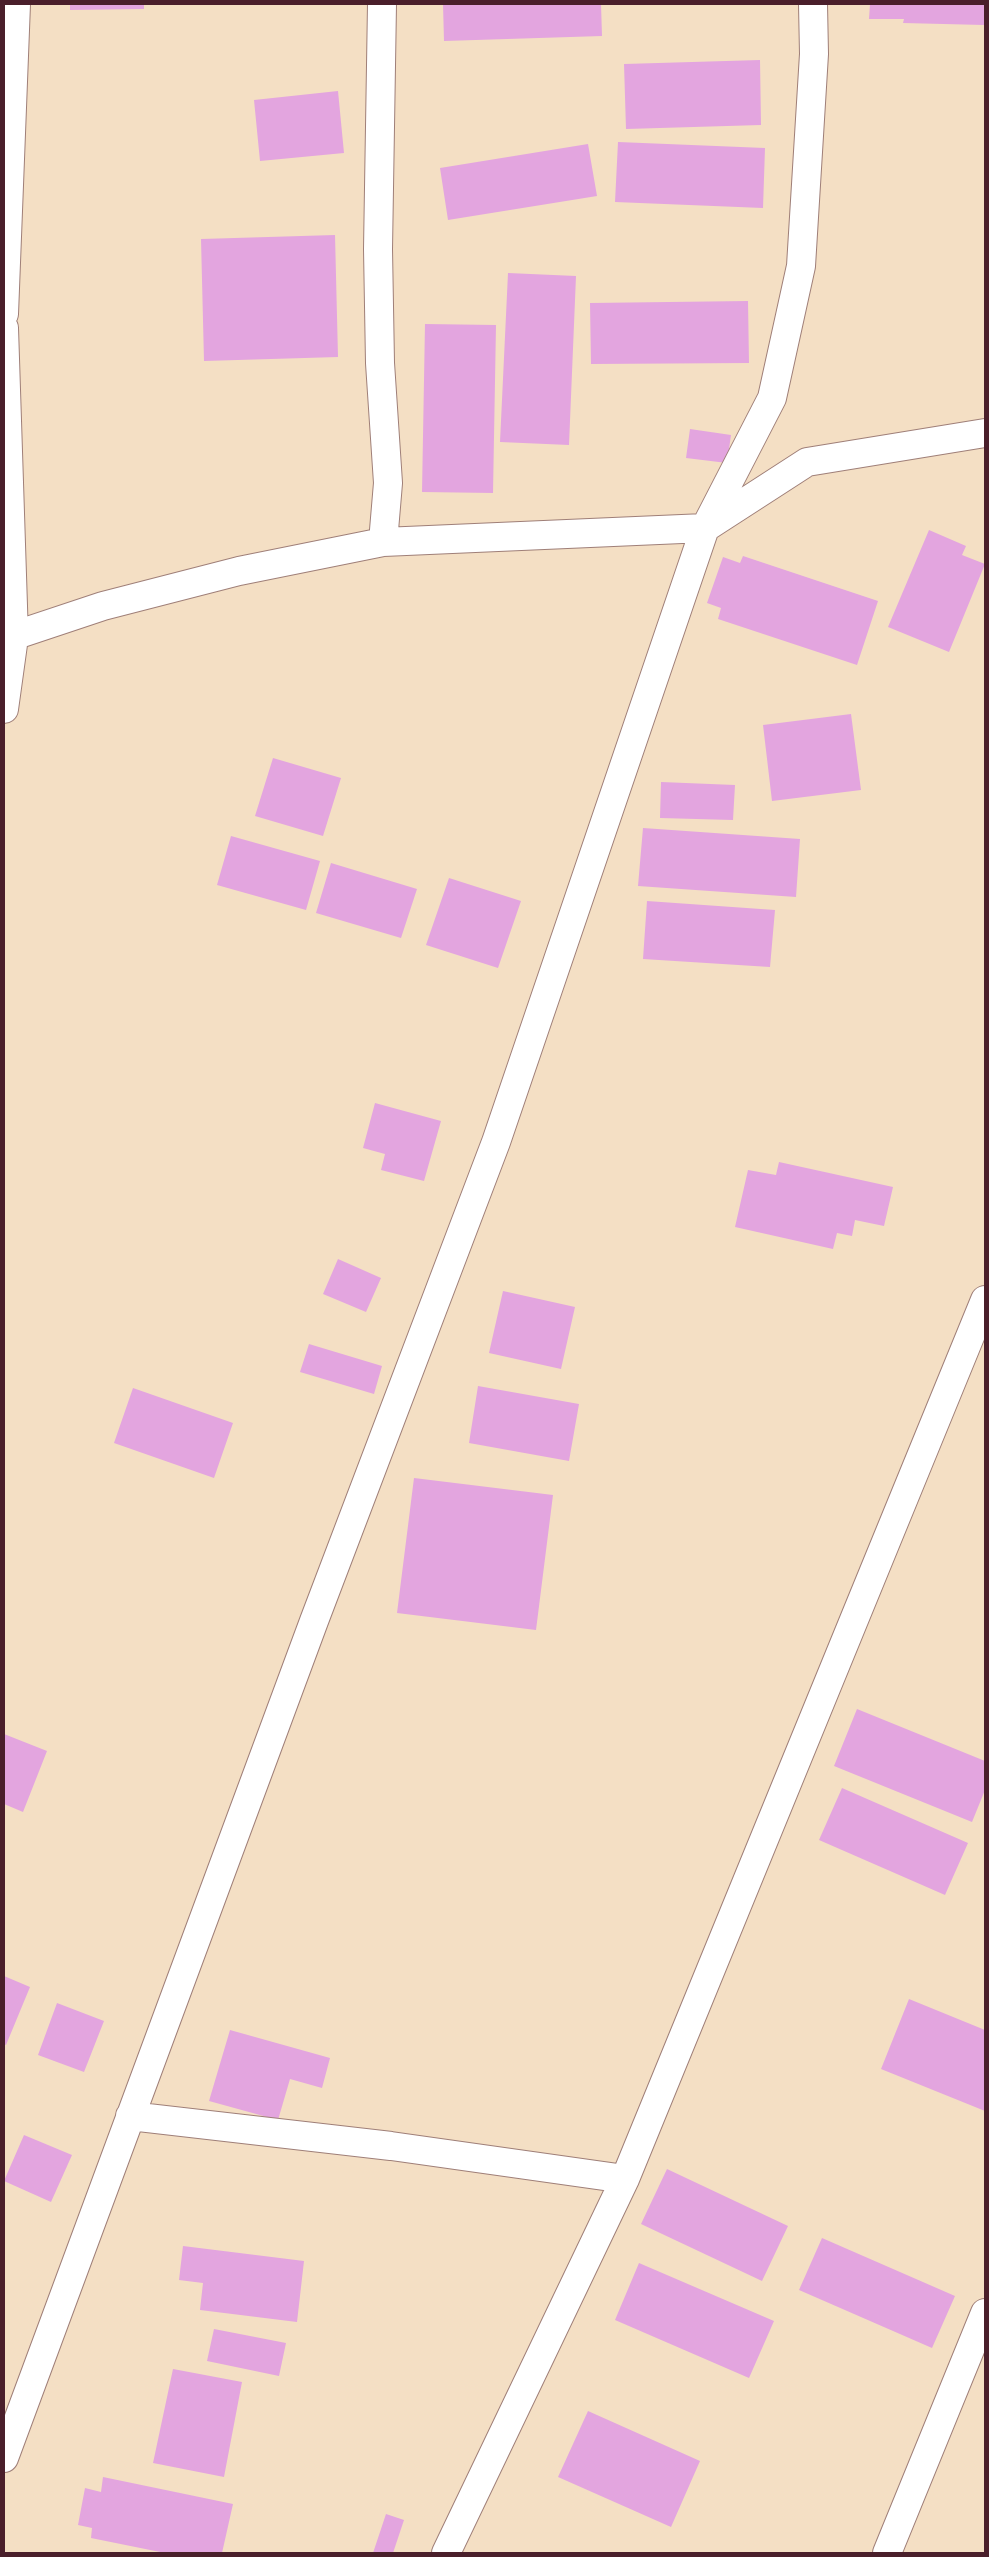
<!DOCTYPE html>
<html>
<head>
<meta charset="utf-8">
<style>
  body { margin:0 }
  #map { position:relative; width:989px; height:2557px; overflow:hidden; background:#f4dfc4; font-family:Pangolin,sans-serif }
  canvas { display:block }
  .frame { position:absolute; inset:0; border:5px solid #4a1f2b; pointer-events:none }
</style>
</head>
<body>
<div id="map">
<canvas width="989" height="2557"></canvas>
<div class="frame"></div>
</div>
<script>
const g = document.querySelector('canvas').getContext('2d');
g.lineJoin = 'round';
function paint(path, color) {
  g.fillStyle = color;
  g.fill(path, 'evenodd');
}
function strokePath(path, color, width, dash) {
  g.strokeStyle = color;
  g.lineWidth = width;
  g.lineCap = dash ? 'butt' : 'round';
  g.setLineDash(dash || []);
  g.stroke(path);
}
const building = new Path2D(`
  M70 4H144V9L70 10Z
  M443 4H601L602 36 444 41Z
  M870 4H985L984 25 903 23 904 19H869Z
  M760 60 761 125 626 129 624 64Z
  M338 91 344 153 260 161 254 100Z
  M618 142 765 148 763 208 615 202Z
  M588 144 597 196 448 220 440 168Z
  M335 235 338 357 204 361 201 239Z
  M508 273 576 276 569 445 500 442Z
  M748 301 749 363 591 364 590 303Z
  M425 324 496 325 493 493 422 492Z
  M690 429 731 435 727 463 686 458Z
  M929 530 966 546 962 555 985 564 949 652 888 627Z
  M743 556 878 601 857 665 718 619 721 608 707 603 723 557 740 563Z
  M851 714 861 790 772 801 763 725Z
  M273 758 341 778 323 836 255 816Z
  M661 782 735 785 733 820 660 818Z
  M643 828 800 839 796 897 638 886Z
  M231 836 320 861 306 910 217 885Z
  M331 863 417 889 401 938 316 913Z
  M449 878 521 901 498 968 426 945Z
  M647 901 775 910 770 967 643 959Z
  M375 1103 441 1121 424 1181 381 1170 385 1154 363 1148Z
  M779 1162 893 1187 884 1226 855 1220 852 1236 837 1233 833 1249 735 1227 748 1170 776 1175Z
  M338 1259 381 1278 366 1312 323 1294Z
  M503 1291 575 1307 561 1369 489 1353Z
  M309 1344 382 1366 374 1394 300 1372Z
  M478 1386 579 1404 569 1461 469 1443Z
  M133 1388 233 1423 214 1478 114 1443Z
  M414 1478 553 1495 536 1630 397 1613Z
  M857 1709 985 1761V1790L972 1822 834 1766Z
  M4 1734 47 1751 23 1812 4 1804Z
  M842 1788 968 1843 945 1895 819 1840Z
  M4 1976 30 1987 6 2045 4 2044Z
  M909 1999 985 2030V2111L881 2069Z
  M57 2003 104 2021 84 2072 38 2055Z
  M230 2030 330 2058 322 2088 290 2079 278 2120 209 2101Z
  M24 2135 72 2155 51 2202 4 2181Z
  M667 2169 788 2226 762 2281 641 2224Z
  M822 2238 955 2296 932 2348 799 2290Z
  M183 2246 304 2261 297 2322 200 2310 203 2283 179 2280Z
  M639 2263 774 2321 749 2378 615 2320Z
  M214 2329 286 2343 279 2376 207 2361Z
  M173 2369 242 2382 224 2477 153 2463Z
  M588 2411 700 2461 671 2527 558 2477Z
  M103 2477 233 2504 222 2553H165L91 2538 92 2528 78 2525 85 2488 101 2492Z
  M386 2514 404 2520 393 2553H373Z`);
const street = new Path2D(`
  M382 4 378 249 380 363 388 483 383 542
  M4 314 16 4
  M4 328 14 637 4 709
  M4 639 103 606 239 571 383 542 705 528 807 462 985 433
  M130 2116 391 2146 625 2179
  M4 2458 314 1621 496 1142 705 528 772 398 801 266 814 54 813 4
  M446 2553 625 2179 985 1300
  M887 2553 985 2313`);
paint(building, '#e3a5df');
strokePath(street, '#9f7f78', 30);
strokePath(street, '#fff', 28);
</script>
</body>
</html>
